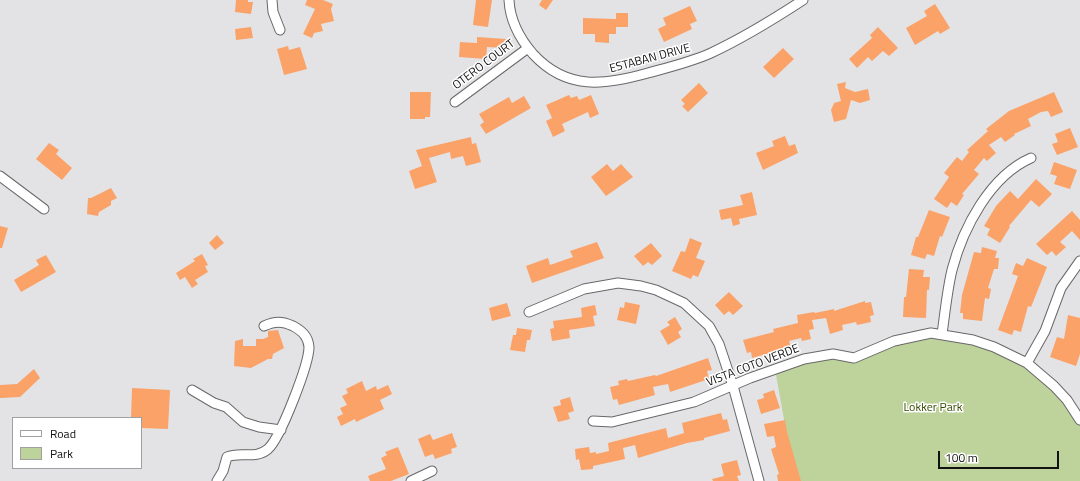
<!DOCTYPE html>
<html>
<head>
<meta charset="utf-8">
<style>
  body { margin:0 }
  #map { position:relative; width:1080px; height:481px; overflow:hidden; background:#e3e3e6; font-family:"Titillium Web",sans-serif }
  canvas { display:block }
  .legend { position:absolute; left:12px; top:417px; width:130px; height:52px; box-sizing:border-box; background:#fff; border:1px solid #a0a0a1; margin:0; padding:5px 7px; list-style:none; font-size:12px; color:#121213 }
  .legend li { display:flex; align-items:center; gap:8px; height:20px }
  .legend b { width:20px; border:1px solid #a0a0a1 }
  .scale { position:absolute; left:938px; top:451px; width:121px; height:18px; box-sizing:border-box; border:2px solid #121213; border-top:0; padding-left:5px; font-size:12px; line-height:14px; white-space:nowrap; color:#121213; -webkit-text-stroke:3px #fff; paint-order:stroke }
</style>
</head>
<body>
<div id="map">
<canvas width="1080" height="481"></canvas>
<ul class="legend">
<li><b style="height:5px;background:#fff"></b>Road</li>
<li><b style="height:11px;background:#bdd39b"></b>Park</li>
</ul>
<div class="scale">100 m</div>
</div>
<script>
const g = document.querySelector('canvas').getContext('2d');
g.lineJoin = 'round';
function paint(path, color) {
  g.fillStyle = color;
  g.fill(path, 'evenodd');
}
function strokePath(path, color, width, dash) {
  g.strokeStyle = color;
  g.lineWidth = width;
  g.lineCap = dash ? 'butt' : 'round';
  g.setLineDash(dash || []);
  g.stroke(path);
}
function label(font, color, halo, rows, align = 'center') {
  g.font = font + ' "Titillium Web",sans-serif';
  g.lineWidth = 3;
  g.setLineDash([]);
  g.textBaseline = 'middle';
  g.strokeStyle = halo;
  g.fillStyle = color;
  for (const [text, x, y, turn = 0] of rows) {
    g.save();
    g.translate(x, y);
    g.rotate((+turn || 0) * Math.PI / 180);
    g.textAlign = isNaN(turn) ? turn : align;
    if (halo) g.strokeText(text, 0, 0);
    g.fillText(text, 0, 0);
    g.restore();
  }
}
const green = new Path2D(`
  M942 334 1027 363 1080 420V481H795L775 369 804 359 854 358 880 346Z`);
const building = new Path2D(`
  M236 0H248V2H253L251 14 235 12Z
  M307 0H323L333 4 331 9 334 21 321 24 323 31 314 33 312 38 303 34 315 9 305 5Z
  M476 0H492L488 27 473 25Z
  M542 0H553L546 10 539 5Z
  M935 4 950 28 940 34 938 31 915 45 906 28 927 16 924 11Z
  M690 6 697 21 690 24 692 29 664 42 658 29 666 25 663 18Z
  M616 13H628V27H616V34H609V43L595 42V34H583V18L616 19Z
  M251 27 253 38 236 40 235 29Z
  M878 27 898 48 889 56 883 51 872 61 868 57 857 68 849 59 872 38 870 35Z
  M477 37 506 39 505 48 487 47 486 59 459 57 460 42 477 43Z
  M288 46 289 50 300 47 307 69 284 75 277 49Z
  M783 48 794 59 774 78 763 67Z
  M846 82 845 88 855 92 868 89 870 100 860 103 851 100 846 119 834 122 831 110 834 103 841 101 837 84Z
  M699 83 708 93 688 112 682 106 685 104 681 100Z
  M410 92H431L430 117H425V119H410Z
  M1054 92 1063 112 1051 117 1048 111 1041 112 1028 119 1031 126 1014 134 1015 135 1005 142 1001 137 989 145 996 153 987 161 984 158 974 170 979 174 962 194 964 195 957 206 951 202 947 208 934 199 949 177 944 173 957 157 962 161 969 152 967 150 988 131 986 129 1009 111Z
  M569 95 571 98 577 96 579 100 591 95 599 114 590 118 588 112 562 124 565 131 553 137 546 121 552 118 546 105Z
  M524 96 531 108 486 134 480 125 484 122 479 114 509 97 512 103Z
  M1070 128 1078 147 1057 155 1052 144 1058 142 1055 134Z
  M785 136 789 146 795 144 798 153 763 170 756 153 774 146 772 141Z
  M471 137 472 144 476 143 481 162 466 166 463 156 451 159 450 152 429 158 437 182 415 189 409 171 422 166 416 150Z
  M49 143 59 150 56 154 72 168 62 180 36 159Z
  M1054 162 1077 170 1070 189 1054 184 1057 176 1050 174Z
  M607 164 613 171 621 164 633 177 606 196 591 177Z
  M1036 179 1052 194 1039 207 1031 200 1009 226 1010 227 1000 243 987 235 990 229 984 226 996 206 1010 191 1018 199Z
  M111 188 117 198 111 201V205L99 212 98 216 87 214 88 198H91Z
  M752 192 757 215 739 219 740 224 733 226 731 218 721 220 719 210 743 205 740 195Z
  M929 210 950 217 942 237 940 236 934 256 927 254 925 259 911 255 916 237H918Z
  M1072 211 1080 220V240L1072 231 1060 242 1066 247 1056 256 1052 251 1047 255 1036 244Z
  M0 226 8 228 2 248H0Z
  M217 235 224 243 215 250 209 243Z
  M690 238 702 243 696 258 705 261 698 277 693 275 691 279 672 271 681 251 685 252Z
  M597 242 604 258 532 283 526 266 548 258 550 265 573 257 570 251Z
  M651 243 662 256 652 265 648 262 643 266 634 256Z
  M982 247 997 251 995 258H999L998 269H994L988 288 991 289 989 299 985 298 982 321 963 319V313H960L962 295 974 252 981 253Z
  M202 254 208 265 205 266 208 272 195 280 198 284 192 288 185 277 180 280 176 273 195 261 193 259Z
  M46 255 56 272 21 292 14 280 39 265 36 260Z
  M1027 258 1047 267 1031 307 1028 306 1021 332 1014 330 1012 335 998 330 1018 276 1012 274 1016 263 1023 266Z
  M909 269 924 270 923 277H930L929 290H927L926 318 903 317 904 297H906Z
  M729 292 743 306 733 315 729 311 724 315 715 305Z
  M865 301V303L871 302 874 315 870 316 871 322 857 325 856 322 842 325 843 330 830 334 826 318 812 320 814 329 809 330 811 339 802 341 801 338 789 341 791 347 752 358 751 352 747 353 743 340 774 332 773 329 798 323 797 315 814 312 815 313 834 309V311Z
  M625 302 640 305 636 324 617 320 620 307 624 308Z
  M507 303 511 316 492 321 489 308Z
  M595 305 597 315 593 316 595 326 569 330 570 338 552 341 550 329 554 328 553 321 582 317 581 308Z
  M1068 315 1080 318V354L1076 366 1050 357 1057 337 1064 339Z
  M675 317 682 329 678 332 681 337 668 345 660 331 670 325 667 322Z
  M517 328 532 330 530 340H527L525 352 510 350 513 335H516Z
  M278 330 284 348 273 354 272 359H268L251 368 234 366 235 341 243 339V346H256V339H263L268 337V331Z
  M708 358 712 370 707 371 709 379 670 392 668 384 653 387 655 395 619 405 617 399 613 400 610 387 619 385 618 381 627 379 628 381 655 375 656 376Z
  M34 369 40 378 20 397 0 398V385L17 384Z
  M362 381 366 391 376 386 377 390 388 385 392 394 380 400 384 409 356 422 355 419 341 426 337 417 343 414 340 408 347 405 342 396 348 393 346 389Z
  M132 388 170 390 168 429 141 428V418H131Z
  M774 390 780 408 761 414 757 400 764 398 763 394Z
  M570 397 574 411 568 413 570 419 558 422 553 407 561 405 560 400Z
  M721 413 723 420 727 419 730 431 704 438V440L687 443 638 458 635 445 623 448 625 459 593 466V469L581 470 579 459 576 460 575 449 589 447 590 453 596 452V454L609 451 608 443 666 428 668 438 684 433 682 423Z
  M785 420 787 432 801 481H778L777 475 779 474 771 449 776 447 774 436 767 437 764 424Z
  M452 433 457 447 451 449 452 453 435 459 433 454 425 457 418 439 430 434 433 440Z
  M398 447 409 474 391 481H370L368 476 386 469 381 458 387 455 385 452Z
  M737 460 741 475 737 476 739 481H713L712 479 724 476 721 464Z`);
const minor = new Path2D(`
  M272 0 273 12 280 30
  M509 0C510 21 520 39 533 54 567 91 605 85 648 73 670 67 691 62 711 53 743 38 774 19 803 0
  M455 102 528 48
  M0 176 44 209
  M529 312 584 289 618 283 641 286 656 290 684 303 709 326 719 344 733 386 759 481
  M942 334C945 313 947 291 952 270 963 228 990 176 1031 158
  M1027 363 1045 331 1061 288 1080 261
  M192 390 214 403 226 407 243 422 259 427 281 430
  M593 421 612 422 694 402 750 378 804 359 833 354 854 358 894 341 931 333 973 340 994 347 1027 363 1054 386 1067 400 1080 420
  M217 481 223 471 227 457C241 451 255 460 268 449 281 437 309 364 309 347 308 336 302 331 293 326 282 321 275 321 264 326
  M411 481 432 471`);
const streetNames = [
  ["ESTABAN DRIVE",650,59,-15],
  ["OTERO COURT",484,65,-37],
  ["VISTA COTO VERDE",753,366,-21]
];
const parkNames = [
  ["Lokker Park",933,408]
];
paint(green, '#bdd39b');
paint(building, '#faa268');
strokePath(minor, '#68686a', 11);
strokePath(minor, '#fff', 9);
label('12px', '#121213', '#fff', streetNames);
label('12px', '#364a00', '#fff', parkNames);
</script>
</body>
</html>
